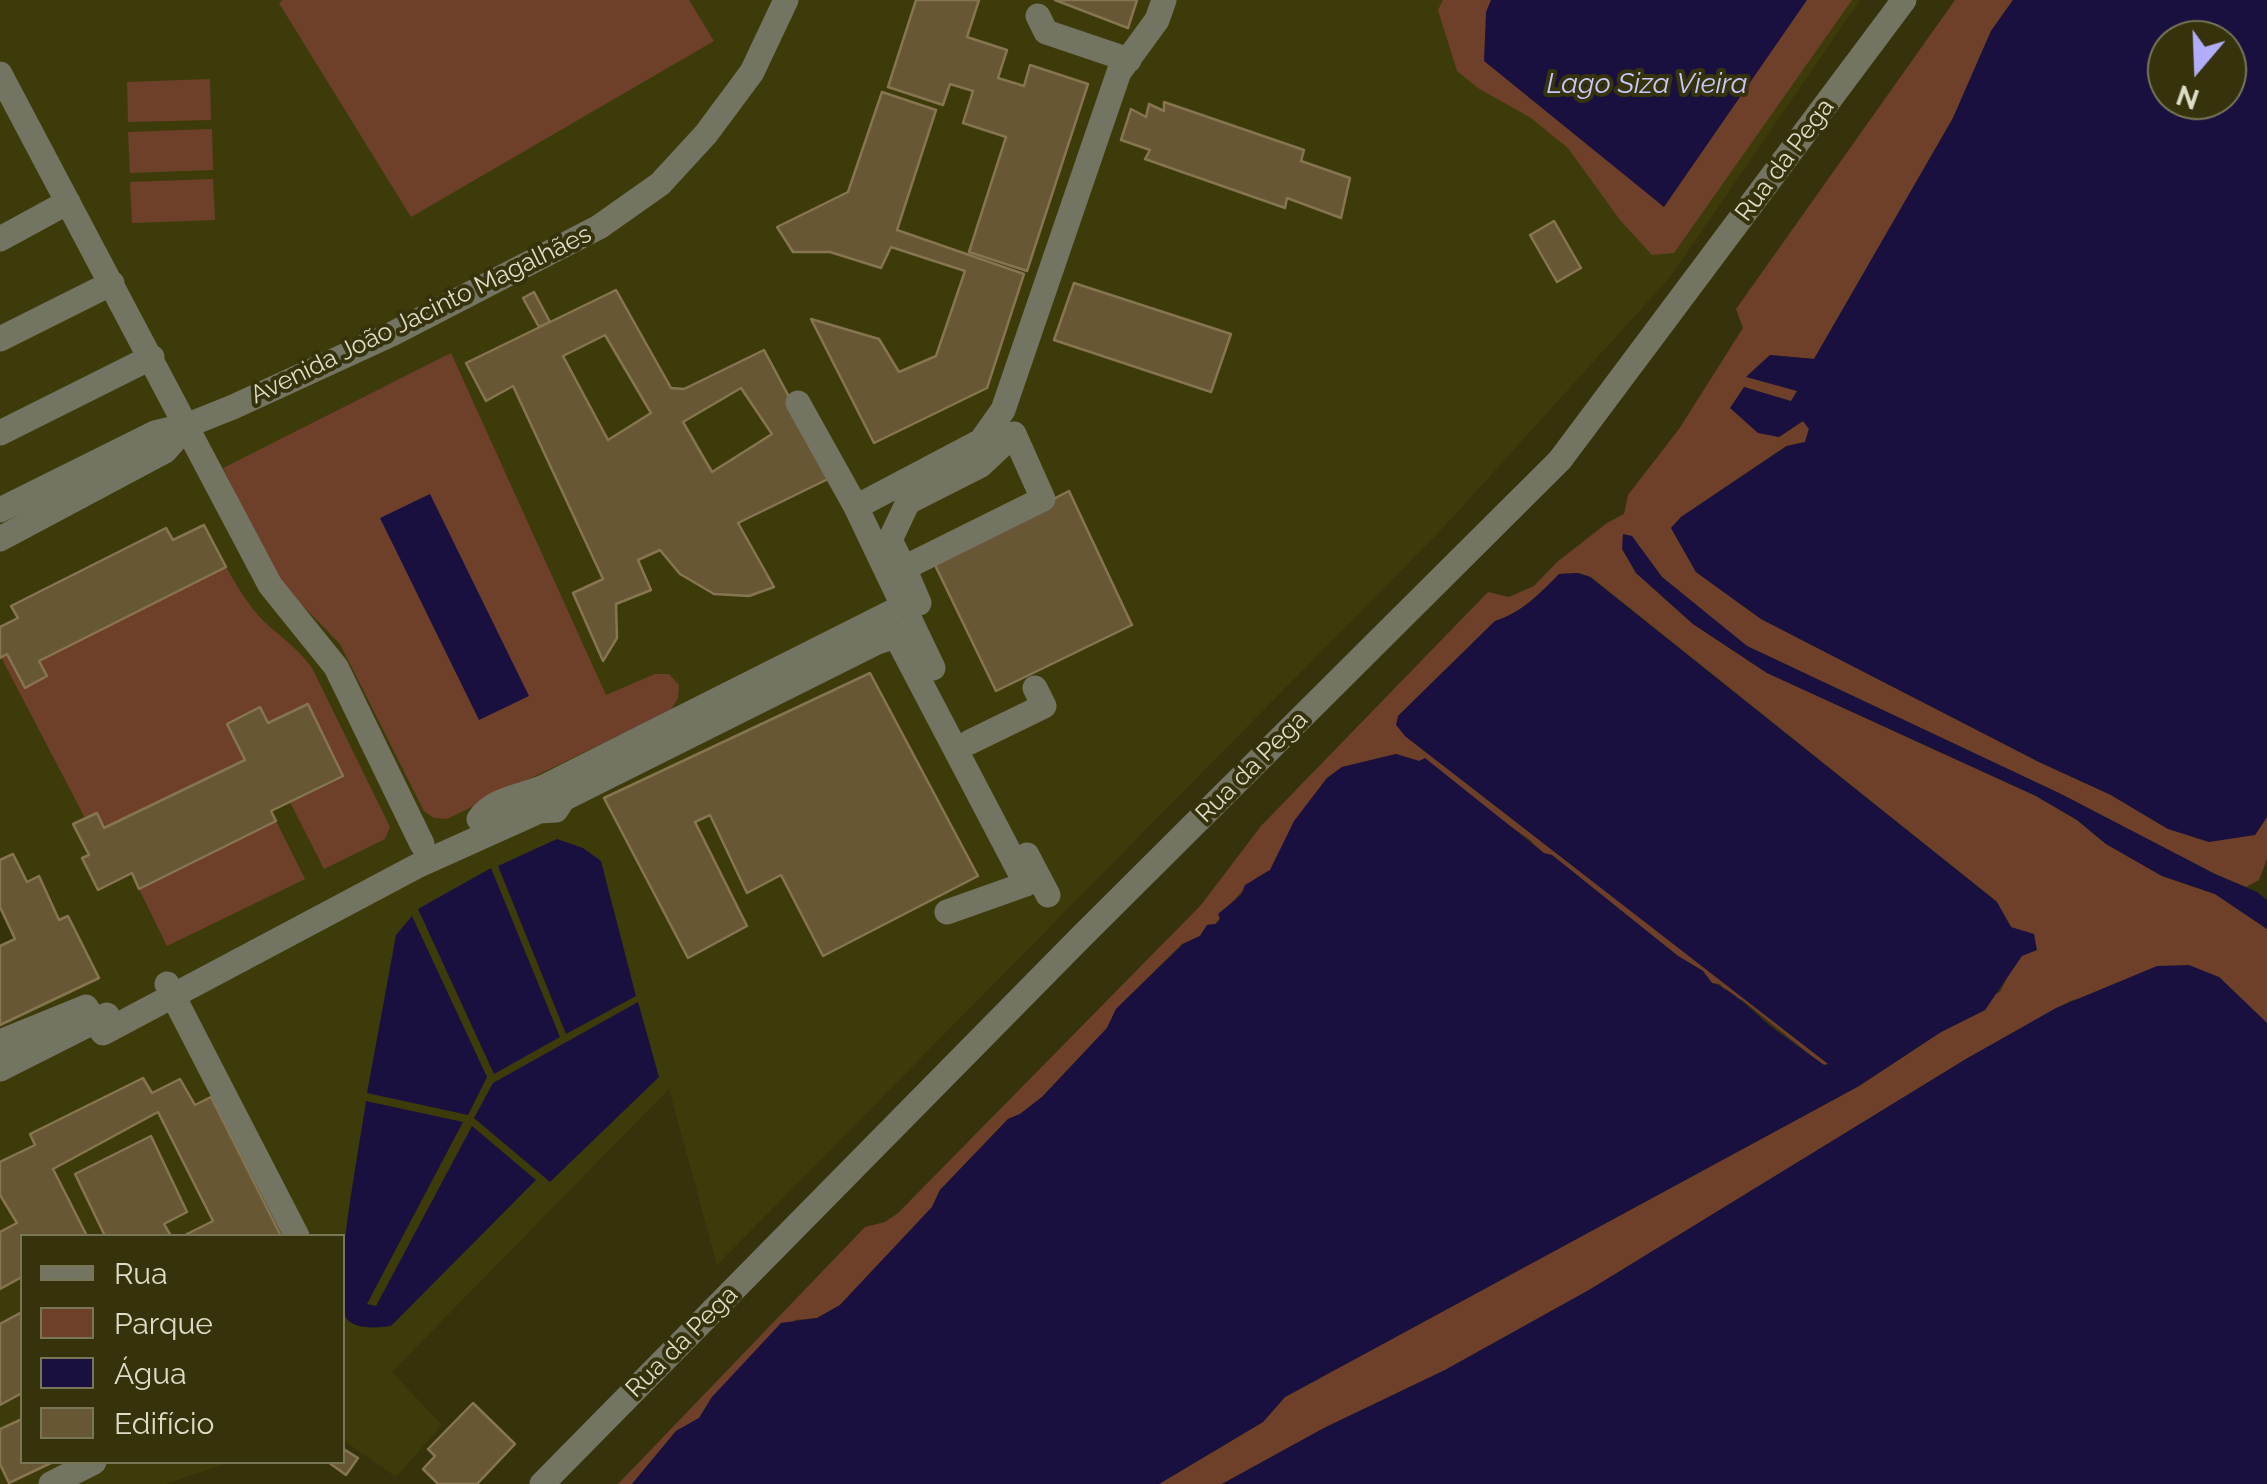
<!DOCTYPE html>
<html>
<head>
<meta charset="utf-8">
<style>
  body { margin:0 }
  #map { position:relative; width:2267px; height:1484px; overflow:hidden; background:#35320c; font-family:Raleway,sans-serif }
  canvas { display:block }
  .legend { position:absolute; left:20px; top:1234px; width:325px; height:230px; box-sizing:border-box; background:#35320c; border:2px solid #787657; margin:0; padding:12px 18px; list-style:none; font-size:30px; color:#dddcc7 }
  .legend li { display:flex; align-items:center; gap:20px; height:50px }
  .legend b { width:50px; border:2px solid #787657 }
  .north { position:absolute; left:2147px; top:20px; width:100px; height:100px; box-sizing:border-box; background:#35320c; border:2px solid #787657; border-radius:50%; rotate:199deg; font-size:28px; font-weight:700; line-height:40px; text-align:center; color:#dddcc7 }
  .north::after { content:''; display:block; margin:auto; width:35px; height:45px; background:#b1adfa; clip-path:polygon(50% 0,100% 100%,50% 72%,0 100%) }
</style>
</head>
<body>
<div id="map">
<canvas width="2267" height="1484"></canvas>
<ul class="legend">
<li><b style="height:12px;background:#747463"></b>Rua</li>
<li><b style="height:28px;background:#6f4029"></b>Parque</li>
<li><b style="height:28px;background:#191040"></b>Água</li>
<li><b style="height:28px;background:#685734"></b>Edifício</li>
</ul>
<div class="north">N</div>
</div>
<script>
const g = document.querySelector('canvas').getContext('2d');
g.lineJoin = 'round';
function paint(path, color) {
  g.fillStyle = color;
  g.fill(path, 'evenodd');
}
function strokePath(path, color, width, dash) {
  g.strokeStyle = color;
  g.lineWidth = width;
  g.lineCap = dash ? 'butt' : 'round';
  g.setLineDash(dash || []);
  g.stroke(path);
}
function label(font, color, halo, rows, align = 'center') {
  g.font = font + ' Raleway,sans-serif';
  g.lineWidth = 8;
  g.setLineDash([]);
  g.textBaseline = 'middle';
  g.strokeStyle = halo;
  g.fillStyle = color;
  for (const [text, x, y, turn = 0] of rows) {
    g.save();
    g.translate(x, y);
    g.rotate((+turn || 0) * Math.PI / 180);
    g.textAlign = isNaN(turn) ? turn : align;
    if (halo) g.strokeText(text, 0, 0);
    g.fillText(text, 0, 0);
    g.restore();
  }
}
const built = new Path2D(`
  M0 0H1860L1671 276 1443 528 717 1265 669 1089 392 1372 442 1425 396 1477 343 1440 342 1236H22V1462H231L165 1484H0V946L14 938 0 907Z`);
const green = new Path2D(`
  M283 0H689L714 41 411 217 279 3Z
  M1443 0H1852L1674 253 1652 255 1620 220 1568 148 1531 118 1478 88 1457 71 1438 10Z
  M1955 0H2013L1991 31 1953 118 1814 359 1770 355 1747 376 1798 391 1791 402 1744 387 1758 432 1779 437 1803 421 1809 428 1805 442 1786 446 1681 517 1671 528 1696 572 1761 619 2039 762 2111 795 2168 829 2255 835 2267 817V859L2259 880 2246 887 2215 874 2061 794 1747 646 1662 577 1632 537 1636 573 1693 624 1767 673 2036 796 2077 820 2106 844 2162 876 2215 894 2267 929V1023L2219 977 2097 993 2070 1001 1966 1059 1589 1290 1445 1370 1324 1428 1222 1484H1159L1263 1422 1285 1397 1859 1086 1941 1032 1985 1010 1992 996 2000 992 2009 974 2011 927 1996 901 1591 577 1578 573 1560 574C1540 594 1522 612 1495 621L1398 716 1405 736 1829 1064 1824 1065 1813 1057 1742 1000 1728 995 1720 984 1712 983 1703 971 1678 956 1552 855 1544 854 1530 840 1419 761 1396 754 1342 767 1327 778 1295 821 1270 871C1249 878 1229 907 1215 924L1207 925 1200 936 1182 944 1116 1009 1107 1028 1042 1097 1020 1114 1008 1119 940 1190 932 1207 840 1305 817 1318 795 1320 712 1397 699 1418 676 1431 632 1484H618L865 1227 885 1222 898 1213 1201 905 1261 826 1488 592 1509 597 1534 586 1557 562 1607 523 1624 514 1628 495 1679 429 1743 328 1736 309Z
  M210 79 211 120 128 122 127 82Z
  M212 129 213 170 130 173 128 132Z
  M213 179 215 220 132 223 130 182Z
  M451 353 606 695 655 674H669L679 685 678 698 671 710 447 819 434 818 424 811 340 644 275 577 223 468Z
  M226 567C239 589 251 611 270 627 286 641 299 650 312 668L390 827 385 839 324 869 290 802 268 723 260 708 228 724 245 760 104 828 97 813 85 818 1 657 7 654 25 687 47 677 39 661Z
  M276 821 305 879 167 946 139 889Z`);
const water = new Path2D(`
  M1491 0H1807L1664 207 1484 61 1486 12Z
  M2013 0H2267V817L2255 835 2209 842 2168 829 2111 795 2039 762 1761 619 1696 572 1671 528 1681 517 1787 446 1805 442 1809 429 1803 421 1779 437 1758 433 1730 408 1744 387 1791 401 1797 391 1746 377 1770 355 1814 359 1953 118 1991 31ZM2167 40H2227V100H2167Z
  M430 494 529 696 479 720 380 518Z
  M1623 534 1632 536 1662 577 1747 646 2061 794 2215 874 2257 892 2267 900V929L2215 894 2162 876 2106 844 2077 820 2036 796 1767 673 1693 624 1636 573 1622 549Z
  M1578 573 1590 577 1997 902 2011 927 2034 934 2037 950 2022 956 1985 1010 1941 1032 1859 1086 1285 1397 1263 1422 1159 1484H632L676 1431 699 1418 712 1397 781 1323 817 1318 840 1305 932 1207 940 1190 1008 1119 1020 1114 1042 1097 1107 1028 1116 1009 1183 944 1200 936 1207 925 1216 924 1220 919 1218 914 1241 895 1245 885 1270 870 1294 821 1327 778 1342 767 1396 754 1419 761 1425 758 1544 853 1552 855 1678 956 1703 971 1712 983C1731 987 1760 1019 1777 1031 1793 1042 1808 1054 1824 1065L1828 1064 1405 736 1396 725 1398 716 1495 621C1523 612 1539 594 1559 574Z
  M557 839 583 848 601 861 636 996 566 1034 498 866Z
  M491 868 560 1037 494 1074 418 909Z
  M412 916 487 1077 468 1115 367 1093 396 935Z
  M2189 965 2219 977 2267 1023V1484H1222L1324 1428 1445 1370 1589 1290 1966 1059 2056 1008 2157 966Z
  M638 1002 659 1077 550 1182 474 1118 493 1083Z
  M366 1101 463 1122 367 1304 376 1306 472 1126 536 1180 391 1326C377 1328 349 1331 343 1312 333 1285 361 1138 366 1101Z`);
const building = new Path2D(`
  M916 0H979L967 37 1007 50 998 78 1024 86 1030 65 1088 84 1027 271 969 252 1006 137 963 123 973 91 950 84 943 105 888 87Z
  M1055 0H1137L1128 28Z
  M882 92 936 110 897 230 1024 274 987 388 874 443 811 319 879 339 899 372 936 356 965 271 891 247 881 268 830 252H793L777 227 848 192Z
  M1164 102 1304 150 1301 161 1350 178 1341 218 1287 198 1285 208 1145 159 1150 150 1121 140 1131 109 1146 117 1149 104 1164 111Z
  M1554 221 1581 268 1557 282 1530 235Z
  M1074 283 1231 334 1211 392 1054 340Z
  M616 290 671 388 684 389 764 350 832 477 738 523 774 587 749 596 714 594 680 574 660 550 638 560 651 590 616 604 617 638 603 661 573 593 603 579 513 386 486 401 466 363ZM605 335 651 413 608 440 563 356ZM741 388 772 434 712 472 683 422Z
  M534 292 550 322 539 327 523 298Z
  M1069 491 1132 625 996 691 933 561Z
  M204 525 226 567 39 661 47 676 25 688 7 654 0 658V627L18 618 11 606 166 528 173 540Z
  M870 673 978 876 823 956 781 875 747 893 710 815 695 822 747 926 688 958 604 798Z
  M308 704 343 776 271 811 276 821 139 889 132 873 98 890 82 858 89 855 73 824 97 813 104 828 245 760 227 724 260 707 268 723Z
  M13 854 27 882 39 876 59 920 68 916 99 978 0 1025V946L15 939 0 907V860Z
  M143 1078 152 1093 180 1079 195 1105 211 1097 281 1236H183L213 1221 158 1112 53 1169 87 1236H22V1277L0 1289V1232L17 1223 0 1195V1162L35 1145 30 1134Z
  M151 1136 187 1212 164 1224 171 1236H105L75 1174Z
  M22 1312V1393L0 1405V1324Z
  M473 1403 515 1444 477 1484H438L423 1469 435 1456 428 1449Z
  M22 1419V1462H53L9 1483 0 1464V1429Z
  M342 1448 358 1458 346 1475 328 1462H342Z`);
const minor = new Path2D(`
  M1038 16 1046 32 1129 60
  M0 74 270 585 336 667 422 844
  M0 239 68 202
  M0 339 112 283
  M798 403 856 507 933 668
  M0 433 152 357
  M856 507 981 441 1003 410 1119 72 1157 20 1164 0
  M0 510 155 433 188 425 233 407 392 334 599 227 660 184 706 134 752 72 786 0
  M0 539 165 451 188 425
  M904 568 890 540 908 502 981 465 1014 434 1043 499 904 568 919 603
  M970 742 1044 706 1035 688
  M479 819C495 797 523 797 546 786L902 607
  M1027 855 1048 895
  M167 984 297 1236
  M0 1042 86 1007 103 1033 419 865 539 811 556 810 563 799 877 642 896 636 1026 884 947 912
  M0 1069 107 1015
  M51 1484 94 1462
  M542 1484 1080 938 1560 460 1904 0`);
const streetNames = [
  ["Rua da Pega",1785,160,-53],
  ["Avenida João Jacinto Magalhães",421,315,-26],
  ["Rua da Pega",1252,767,-45],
  ["Rua da Pega",682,1342,-45]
];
const waterNames = [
  ["Lago Siza Vieira",1647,85]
];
paint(built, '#3e3b0a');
paint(green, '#6f4029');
paint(water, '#191040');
paint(building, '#685734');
strokePath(building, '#867551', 2.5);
strokePath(minor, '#747463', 25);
label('25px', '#dddcc7', '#35320c', streetNames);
label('italic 28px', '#c8c7fa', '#35320c', waterNames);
</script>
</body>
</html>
